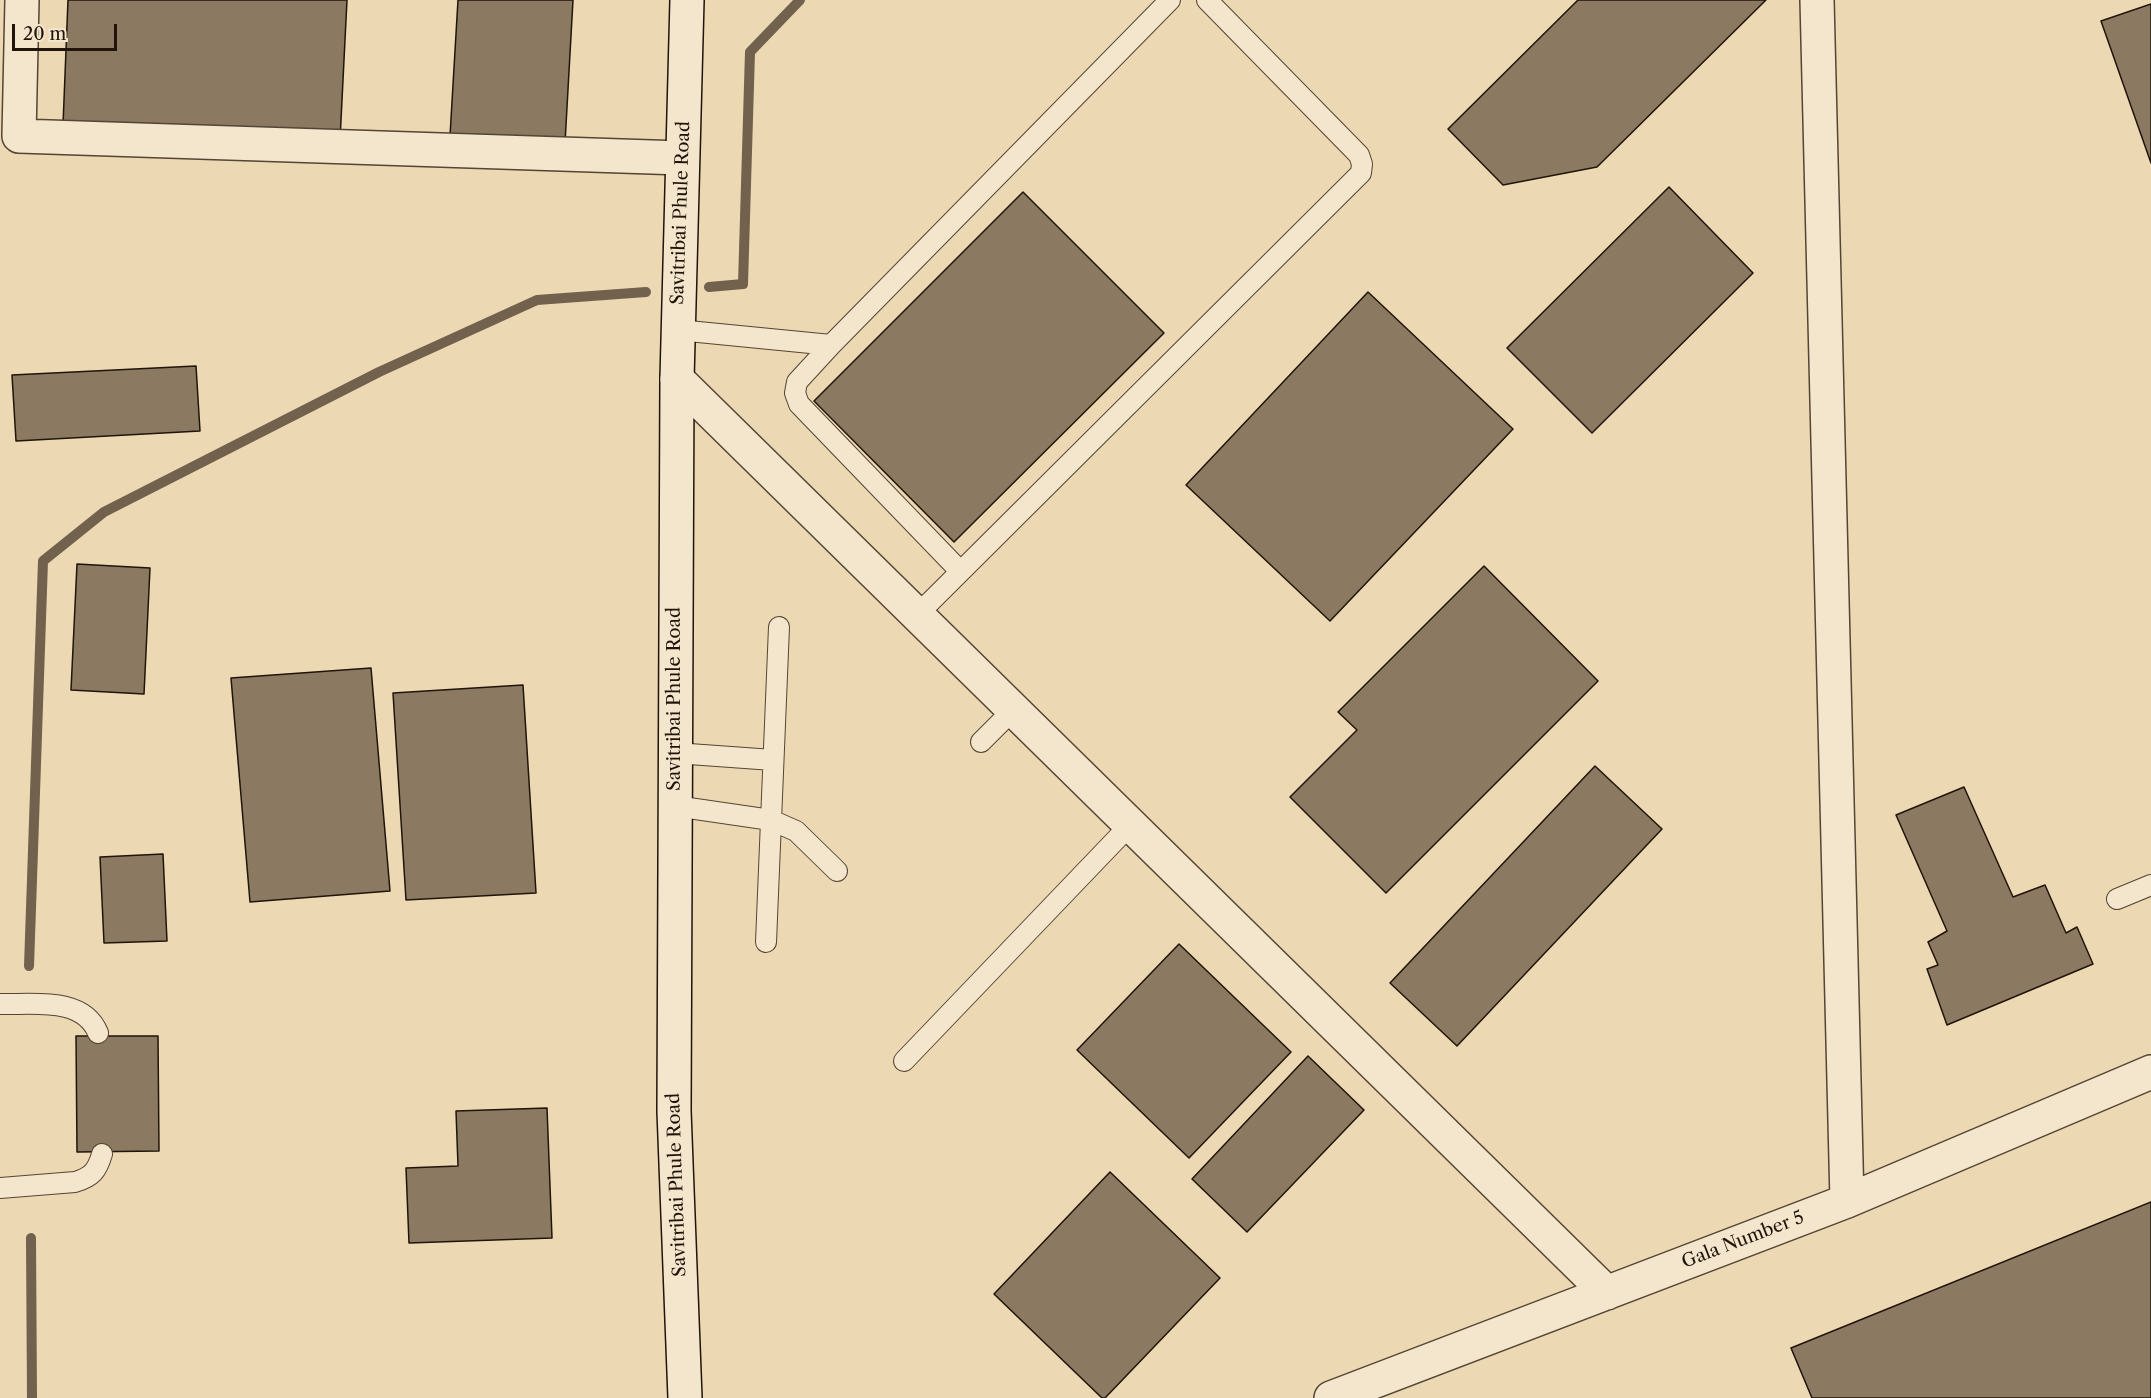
<!DOCTYPE html>
<html>
<head>
<meta charset="utf-8">
<style>
  body { margin:0 }
  #map { position:relative; width:2151px; height:1398px; overflow:hidden; background:#ecd8b2; font-family:"Libre Caslon Text",serif }
  canvas { display:block }
  .scale { position:absolute; left:12px; top:24px; width:105px; height:27px; box-sizing:border-box; border:3px solid #21140a; border-top:0; padding-left:8px; font-size:18px; line-height:21px; white-space:nowrap; color:#21140a; -webkit-text-stroke:4px #f3e6cd; paint-order:stroke }
</style>
</head>
<body>
<div id="map">
<canvas width="2151" height="1398"></canvas>
<div class="scale">20 m</div>
</div>
<script>
const g = document.querySelector('canvas').getContext('2d');
g.lineJoin = 'round';
function strokePath(path, color, width, dash) {
  g.strokeStyle = color;
  g.lineWidth = width;
  g.lineCap = dash ? 'butt' : 'round';
  g.setLineDash(dash || []);
  g.stroke(path);
}
function paint(path, color) {
  g.fillStyle = color;
  g.fill(path, 'evenodd');
}
function label(font, color, halo, rows, align = 'center') {
  g.font = font + ' "Libre Caslon Text",serif';
  g.lineWidth = 5;
  g.setLineDash([]);
  g.textBaseline = 'middle';
  g.strokeStyle = halo;
  g.fillStyle = color;
  for (const [text, x, y, turn = 0] of rows) {
    g.save();
    g.translate(x, y);
    g.rotate((+turn || 0) * Math.PI / 180);
    g.textAlign = isNaN(turn) ? turn : align;
    if (halo) g.strokeText(text, 0, 0);
    g.fillText(text, 0, 0);
    g.restore();
  }
}
const stream = new Path2D(`
  M709 287 743 284 750 52 800 0
  M29 966 43 561 104 512 379 372 537 300 646 292
  M31 1238 32 1398`);
const building = new Path2D(`
  M68 0H347L340 140 63 125Z
  M458 0H573L565 143 450 136Z
  M1578 0H1766L1597 167 1503 185 1448 129Z
  M2151 4V163L2101 21Z
  M1669 187 1753 273 1592 433 1507 348Z
  M1023 192 1164 333 954 542 814 401Z
  M1368 292 1513 429 1330 621 1186 485Z
  M196 366 200 431 16 441 12 375Z
  M77 564 150 568 144 694 71 690Z
  M1484 566 1598 681 1386 893 1290 797 1357 730 1338 712Z
  M371 668 390 891 250 902 231 678Z
  M523 685 536 893 406 900 393 693Z
  M1595 766 1662 829 1457 1046 1390 983Z
  M1964 787 2013 897 2045 885 2066 933 2077 927 2093 964 1947 1025 1927 969 1938 965 1928 942 1947 931 1896 815Z
  M163 854 167 941 104 943 100 857Z
  M1179 944 1291 1052 1189 1158 1077 1050Z
  M76 1036H158L159 1151 77 1152Z
  M1308 1056 1364 1110 1247 1232 1192 1179Z
  M547 1108 552 1238 409 1243 406 1168 458 1166 456 1111Z
  M1110 1172 1220 1278 1105 1398H1102L994 1294Z
  M2151 1202V1398H1812L1791 1348Z`);
const lane = new Path2D(`
  M678 330 831 345 1170 0
  M831 345 797 382 795 393 799 404 960 571
  M918 614 1361 173 1362 164 1359 155 1207 0
  M981 742 1014 709
  M675 753 773 760
  M675 806 771 820 796 831 837 871
  M2117 899 2151 885
  M766 942 779 627
  M0 1004C32 1005 83 996 98 1033
  M904 1061 1131 824
  M0 1188 75 1182C92 1177 97 1171 102 1154`);
const street = new Path2D(`
  M22 0 19 136 682 158
  M1817 0 1847 1201
  M677 379 1607 1293
  M1331 1398 1847 1201 2151 1072`);
const secondary = new Path2D(`
  M685 1398 674 1111 677 379 687 0`);
const streetNames = [
  ["Savitribai Phule Road",681,213,-88],
  ["Savitribai Phule Road",675,699,-90],
  ["Savitribai Phule Road",677,1185,-92],
  ["Gala Number 5",1743,1240,-21]
];
strokePath(stream, '#71614d', 10);
paint(building, '#8b7a61');
strokePath(building, '#21140a', 1.5);
strokePath(lane, '#544534', 22);
strokePath(street, '#544534', 36);
strokePath(secondary, '#21140a', 36);
strokePath(lane, '#f3e6cd', 20);
strokePath(street, '#f3e6cd', 33);
strokePath(secondary, '#f3e6cd', 33);
label('18px', '#21140a', '#f3e6cd', streetNames);
</script>
</body>
</html>
